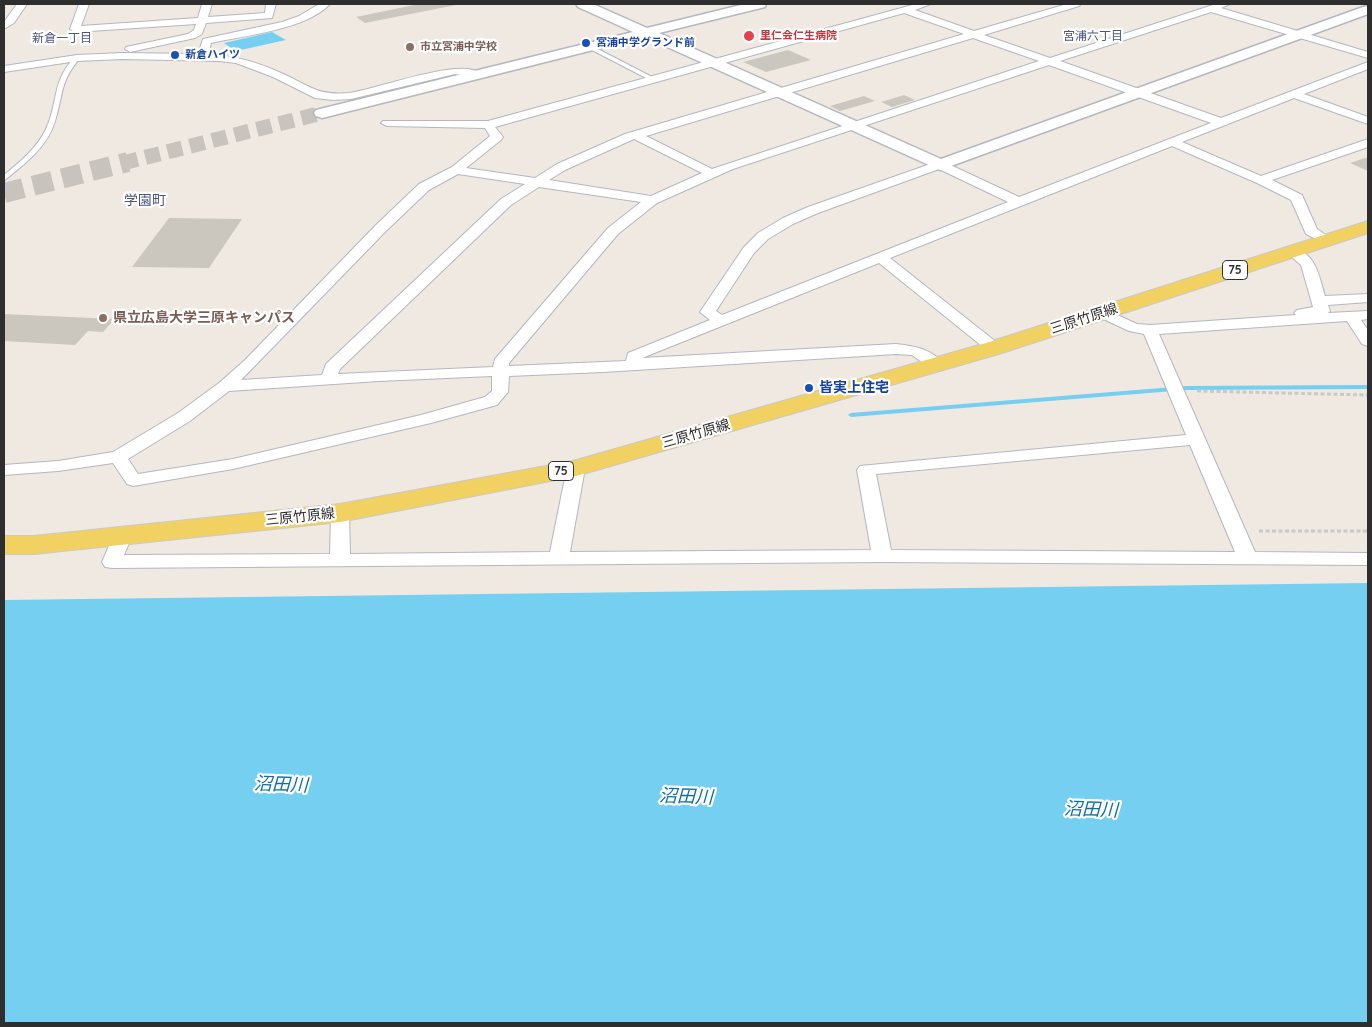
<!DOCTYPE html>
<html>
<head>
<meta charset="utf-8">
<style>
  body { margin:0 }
  #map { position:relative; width:1372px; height:1027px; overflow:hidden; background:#efe9e1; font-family:Quicksand,sans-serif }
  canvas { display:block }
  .frame { position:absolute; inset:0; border:5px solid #2e2e2e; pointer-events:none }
</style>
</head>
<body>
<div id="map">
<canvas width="1372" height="1027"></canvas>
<div class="frame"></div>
</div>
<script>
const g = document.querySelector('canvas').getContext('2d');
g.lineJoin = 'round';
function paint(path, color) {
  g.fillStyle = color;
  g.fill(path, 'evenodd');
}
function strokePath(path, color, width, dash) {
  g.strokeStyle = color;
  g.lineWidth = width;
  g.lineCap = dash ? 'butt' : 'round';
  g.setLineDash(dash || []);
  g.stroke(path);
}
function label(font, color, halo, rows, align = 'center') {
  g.font = font + ' Quicksand,"Noto Sans JP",sans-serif';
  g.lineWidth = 4.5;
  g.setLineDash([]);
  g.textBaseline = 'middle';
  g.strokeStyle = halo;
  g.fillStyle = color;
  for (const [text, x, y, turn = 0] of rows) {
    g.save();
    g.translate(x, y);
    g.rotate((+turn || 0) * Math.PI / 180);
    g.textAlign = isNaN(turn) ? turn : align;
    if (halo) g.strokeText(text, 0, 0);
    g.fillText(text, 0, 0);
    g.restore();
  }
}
const water = new Path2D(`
  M272 32 286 40 236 51 224 43Z
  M1368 583V1023H4V600Z`);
const stream = new Path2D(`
  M1368 385V389L1186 390 851 417 848 415 851 413 1186 386Z`);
const building = new Path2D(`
  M419 4 456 5 365 23 356 17Z
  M788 50 811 60 766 72 743 62Z
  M904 95 915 100 892 107 881 102Z
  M864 96 875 101 840 111 830 106Z
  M1368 157V171L1350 163Z
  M169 218 242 219 209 268 132 267Z
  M4 314 115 319 103 332 88 331 75 345 4 341Z`);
const secondaryTunnelFar1 = new Path2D(`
  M123 163 322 113`);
const secondaryTunnel = new Path2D(`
  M4 193 128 162`);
const path = new Path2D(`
  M1197 391 1368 395
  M1259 531H1368`);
const lane = new Path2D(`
  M590 45 654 78 655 79 650 80 588 48 587 47Z
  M75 57 80 58C59 83 64 93 55 121 48 146 26 163 6 179L4 180V175C20 162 37 148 46 129 59 101 51 82 75 57Z`);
const street = new Path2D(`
  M17 4H27L14 23 4 29V22Z
  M79 4H89L81 26 198 18 202 4H212L208 17 265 13 266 4H276L272 18 206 23 202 34 195 38 130 52 125 49 126 47 188 34 194 30 196 24 75 32 70 29Z
  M319 4H330C305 30 246 35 211 43L208 55C234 55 257 62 281 73 309 85 316 96 349 93 375 90 463 56 481 74L476 77 455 74 351 99 333 100 315 98 273 77 236 63 219 61 122 59 77 61 4 72V66L77 55 122 53 198 54 203 39 282 22 299 16Z
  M916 4H931L915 10 974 31 1067 4H1081L1079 6 984 35 1050 58 1216 4H1230L1221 8 1368 52V58L1211 12 1060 61 1221 118 1368 62V69L1304 94 1368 117V124L1294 98 1182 142 1261 176 1368 139V147L1272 180 1302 195 1317 229 1333 240 1326 244 1306 234 1291 200 1257 183 1172 146 890 258 1000 345 1002 348 1000 351H988L879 263 642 358 896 344C914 346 933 349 944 365L942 368H930L912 355 896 354 603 372 509 376 508 392 497 405 431 423 233 469 133 486 127 484 113 463 58 471 4 475V465L58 461 113 452 178 413 219 383 245 360 376 225 419 184 452 167 490 136 485 128 387 126 381 123 383 121H488ZM904 13 964 34 625 134 557 164 535 178 466 168 501 140 503 137 495 127ZM973 38 1039 61 712 169 646 136ZM1049 65 1211 123 1019 197 944 162H936L808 207 783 218 758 233 744 247 700 312 710 320 628 353 626 361 509 366V363L618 234 657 203 733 169ZM634 139 702 173 651 196 549 180 565 170ZM939 169 1008 202 722 315 716 311 754 253 768 239 793 224 818 213ZM458 174 525 184 501 199 326 364 322 375 241 380 386 231 429 190ZM539 187 641 202 608 228 495 359 493 367 338 374 340 369 511 205ZM492 376V391L485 397 421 415 233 459 138 474 128 459 190 421 229 391 379 381Z
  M1292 247C1316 253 1319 276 1325 296L1368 294V302L1328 305 1330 311 1328 313 1368 311V319L1361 320 1368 330V346L1362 344 1347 321 1159 334 1255 552 1368 553V565L882 562 112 568 105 567 102 562 115 532 122 530 129 532 132 536 124 555 330 554 331 513 333 509 340 507 347 509 349 513 350 554 550 552 567 468 570 464 576 463 582 464 585 468 570 552 871 550 857 470 860 466 1186 435 1144 334 1129 331 1097 316 1094 313 1097 310 1102 308 1137 324 1150 325 1296 315 1294 313 1297 310 1313 307 1301 265 1285 251ZM1190 445 1235 552 891 550 876 474Z`);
const secondary = new Path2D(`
  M576 4H593L647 28 745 4H766L765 7 659 33 941 159 1363 7 1368 6V14L940 170 645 37 322 118 316 116 314 113 316 110 633 32 578 7Z`);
const primary = new Path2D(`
  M1368 221V233L1002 353 576 476 340 522 34 554H4V536H34L340 504 573 461 986 343Z`);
const markers = [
  [749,36,6,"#e0444e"],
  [586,43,5,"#1a4fb4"],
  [410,47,5,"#8d6e63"],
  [175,55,5,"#1a4fb4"],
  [103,318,5,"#8d6e63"],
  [809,388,5,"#1a4fb4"]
];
const farHealthnames = [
  ["里仁会仁生病院",760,36]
];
const farTransitnames = [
  ["宮浦中学グランド前",596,43],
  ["新倉ハイツ",185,55]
];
const farEducationnames = [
  ["市立宮浦中学校",420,47]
];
const farNeighbourhoodnames = [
  ["宮浦六丁目",1093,36],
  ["新倉一丁目",62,38]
];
const shields = [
  [1235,270,25],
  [561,471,25]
];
const shieldNames = [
  ["75",1235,270],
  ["75",561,471]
];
const farQuarternames = [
  ["学園町",145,201]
];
const educationNames = [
  ["県立広島大学三原キャンパス",113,318]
];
const streetNames = [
  ["三原竹原線",1084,319,-18],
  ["三原竹原線",696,434,-16],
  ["三原竹原線",300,517,-6]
];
const transitNames = [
  ["皆実上住宅",819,388]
];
const nearWaternames = [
  ["沼田川",281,785,2],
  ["沼田川",686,797,2],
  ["沼田川",1091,810,2]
];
paint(water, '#75cff0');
paint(stream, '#75cff0');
paint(building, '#cbc7bf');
strokePath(secondaryTunnelFar1, '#c8c4bd', 15, [15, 8]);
strokePath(secondaryTunnel, '#c8c4bd', 20, [20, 10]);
strokePath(lane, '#b4b7c1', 2);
strokePath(street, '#b4b7c1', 2);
strokePath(secondary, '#b4b7c1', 3);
strokePath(primary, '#c9c9c9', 2);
strokePath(path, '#c9c9c9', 3, [4, 2.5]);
paint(lane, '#fff');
paint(street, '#fff');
paint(secondary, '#fff');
paint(primary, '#f2d163');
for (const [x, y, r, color] of markers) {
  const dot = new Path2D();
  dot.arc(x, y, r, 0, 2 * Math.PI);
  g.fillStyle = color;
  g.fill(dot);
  strokePath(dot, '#fff', 2);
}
label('bold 11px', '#be3a42', '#fff', farHealthnames, 'left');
label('bold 11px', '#164399', '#fff', farTransitnames, 'left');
label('bold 11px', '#785e54', '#fff', farEducationnames, 'left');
label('12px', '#4d5680', '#fff', farNeighbourhoodnames);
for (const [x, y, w] of shields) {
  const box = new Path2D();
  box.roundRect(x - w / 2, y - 9.5, w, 19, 4);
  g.fillStyle = '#fff';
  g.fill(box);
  strokePath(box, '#2e2e2e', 1);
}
label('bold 12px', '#2e2e2e', null, shieldNames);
label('14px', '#4d5680', '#fff', farQuarternames);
label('bold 14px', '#785e54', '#fff', educationNames, 'left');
label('14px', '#2e2e2e', '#fff', streetNames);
label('bold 14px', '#164399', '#fff', transitNames, 'left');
label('italic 18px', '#0d6fa3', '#fff', nearWaternames);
</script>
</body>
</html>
